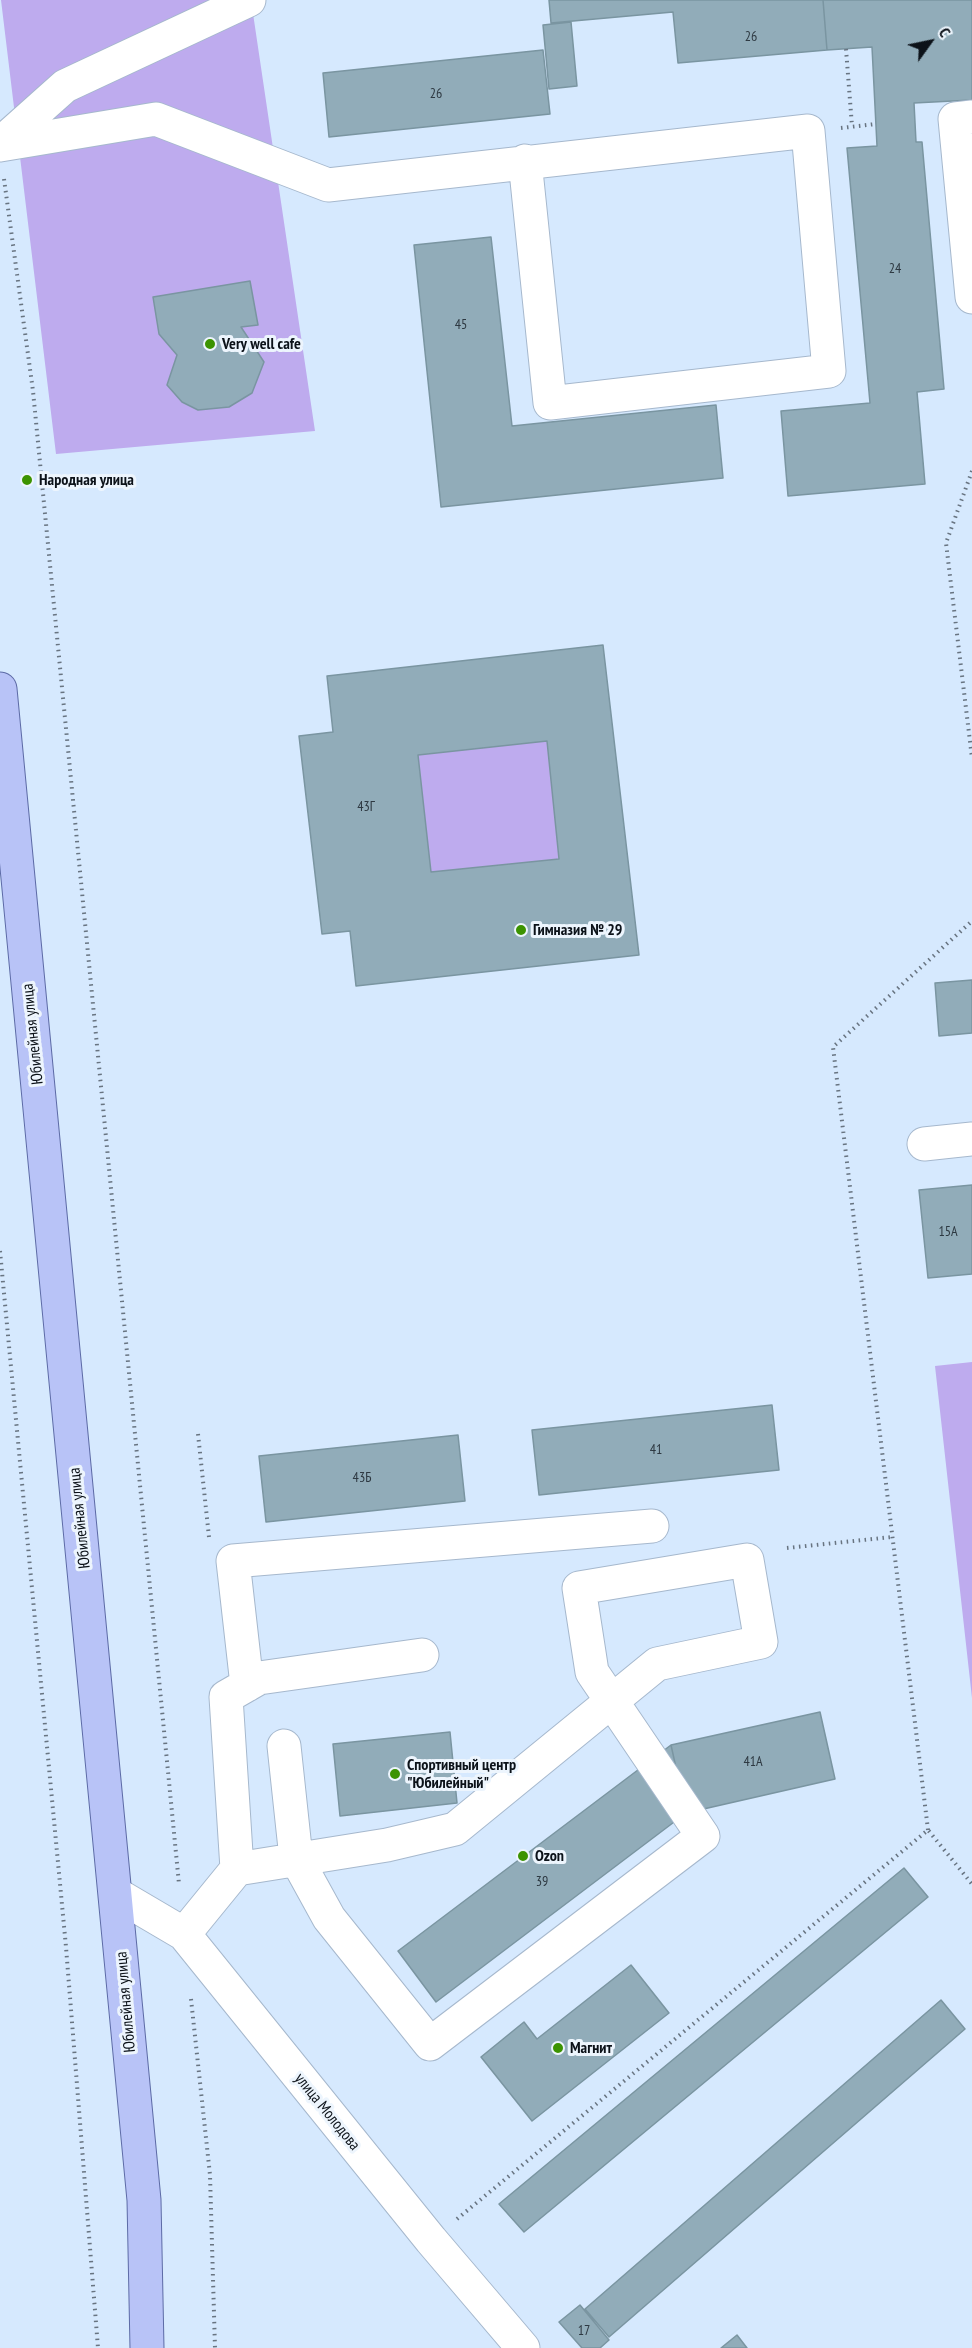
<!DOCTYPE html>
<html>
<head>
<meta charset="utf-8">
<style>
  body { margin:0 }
  #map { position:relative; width:972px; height:2348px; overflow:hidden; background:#d6e9fe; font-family:"PT Sans Narrow",sans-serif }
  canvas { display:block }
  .north { position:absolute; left:900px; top:12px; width:60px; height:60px; -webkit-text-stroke:4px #edf5fd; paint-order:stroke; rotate:57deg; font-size:16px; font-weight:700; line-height:24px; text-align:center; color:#0c1219 }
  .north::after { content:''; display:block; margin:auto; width:21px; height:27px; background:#0c1219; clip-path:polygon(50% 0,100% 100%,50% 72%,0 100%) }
</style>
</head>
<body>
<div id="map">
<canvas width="972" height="2348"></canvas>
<div class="north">С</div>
</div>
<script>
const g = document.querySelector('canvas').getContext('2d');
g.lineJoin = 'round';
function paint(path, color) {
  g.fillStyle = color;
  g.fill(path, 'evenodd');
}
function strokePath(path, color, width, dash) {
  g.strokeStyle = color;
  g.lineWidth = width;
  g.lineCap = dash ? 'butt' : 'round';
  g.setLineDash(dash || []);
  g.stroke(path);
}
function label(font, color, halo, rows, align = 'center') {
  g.font = font + ' "PT Sans Narrow",sans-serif';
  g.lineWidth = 6;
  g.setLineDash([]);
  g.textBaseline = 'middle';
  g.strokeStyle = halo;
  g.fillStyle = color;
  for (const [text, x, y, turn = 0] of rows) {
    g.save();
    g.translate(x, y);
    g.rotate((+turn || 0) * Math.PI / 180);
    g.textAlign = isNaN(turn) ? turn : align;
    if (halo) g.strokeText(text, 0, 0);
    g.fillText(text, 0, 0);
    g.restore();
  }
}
const green = new Path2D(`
  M1 0H251L315 431 56 454Z
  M547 741 559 859 431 872 418 755Z
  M972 1362V1698L935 1366Z`);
const building = new Path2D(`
  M549 0H823L827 50 678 63 673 12 551 23Z
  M823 0H972V100L914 103 916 142H922L944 389 917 392 925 484 788 496 781 411 870 403 847 148 877 146 872 47 827 50Z
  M571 22 577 86 549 89 543 25Z
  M543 50 550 114 329 137 323 73Z
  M491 237 512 426 716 405 723 478 441 507 414 245Z
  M250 281 258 325 241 327 264 362 252 393 229 407 198 410 182 402 167 385 177 355 159 334 153 297Z
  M603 645 639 955 356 986 350 931 322 934 299 736 333 732 327 676ZM547 741 559 859 431 872 418 755Z
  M972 980V1033L939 1036 935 983Z
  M972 1185V1274L928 1278 919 1190Z
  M772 1405 779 1470 539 1495 532 1430Z
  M458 1435 465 1501 266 1522 259 1456Z
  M820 1712 835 1779 686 1813 671 1745Z
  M450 1732 457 1803 340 1816 333 1744Z
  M671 1745 686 1813 436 2002 398 1951Z
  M904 1868 928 1897 524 2232 499 2204Z
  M631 1965 669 2013 532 2121 481 2057 524 2022 537 2039Z
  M941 2000 965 2029 609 2337 585 2309Z
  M580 2305 609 2340 600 2348H582L559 2322Z
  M737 2335 747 2348H721Z`);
const path = new Path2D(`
  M846 49 852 126
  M841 128 876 124
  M4 179 33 391 179 1884
  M972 471 946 543 972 758
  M0 1251 66 1947 98 2348
  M198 1434 209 1537
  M787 1548 892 1537
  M928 1830 833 1047 972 921
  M191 1999 210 2175 215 2348
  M457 2219 928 1830 972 1884`);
const minor = new Path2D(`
  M972 117 955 119 972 297
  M0 144 65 86 249 0
  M0 145 156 119 328 185 808 131 829 371 550 403 525 161
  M924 1144 972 1139
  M247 1685 233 1561 652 1526
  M237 1869 387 1845 455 1829 657 1664 761 1642 747 1560 579 1588 592 1672 703 1836 430 2044 329 1918 296 1858 284 1746
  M116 1894 184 1934 431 2240 523 2348
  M184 1934 237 1869 226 1697 259 1678 422 1655`);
const major = new Path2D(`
  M0 689 144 2200 147 2348`);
const markers = [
  [210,344,6,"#3c9301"],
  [27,480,6,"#3c9301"],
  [521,930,6,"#3c9301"],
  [395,1774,6,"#3c9301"],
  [523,1856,6,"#3c9301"],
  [558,2048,6,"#3c9301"]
];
const numberNames = [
  ["26",751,37],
  ["26",436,94],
  ["24",895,269],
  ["45",461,325],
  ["43Г",366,807],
  ["15А",948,1232],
  ["41",656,1450],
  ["43Б",362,1478],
  ["41А",753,1762],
  ["39",542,1882],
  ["17",584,2331]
];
const poiNames = [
  ["Very well cafe",222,344],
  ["Народная улица",39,480],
  ["Гимназия № 29",533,930],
  ["Спортивный центр",407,1765],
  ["\"Юбилейный\"",407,1783],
  ["Ozon",535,1856],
  ["Магнит",570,2048]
];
const streetNames = [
  ["Юбилейная улица",33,1034,-96],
  ["Юбилейная улица",80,1518,-96],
  ["Юбилейная улица",126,2002,-95],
  ["улица Молодова",327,2112,51]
];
paint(green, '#beabee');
paint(building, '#91acb9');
strokePath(building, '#7a95a1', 1.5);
strokePath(minor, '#a6b8cd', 35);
strokePath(major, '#5d6ba6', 35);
strokePath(path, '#687481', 4, [1.5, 4.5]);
strokePath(minor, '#fff', 33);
strokePath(major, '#b8c3f7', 33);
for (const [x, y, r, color] of markers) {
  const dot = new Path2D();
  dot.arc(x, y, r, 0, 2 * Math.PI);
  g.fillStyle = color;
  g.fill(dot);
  strokePath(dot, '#edf5fd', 2);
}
label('14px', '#2d3841', null, numberNames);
label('bold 16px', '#0c1219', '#edf5fd', poiNames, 'left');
label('16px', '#0c1219', '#edf5fd', streetNames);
</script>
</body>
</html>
